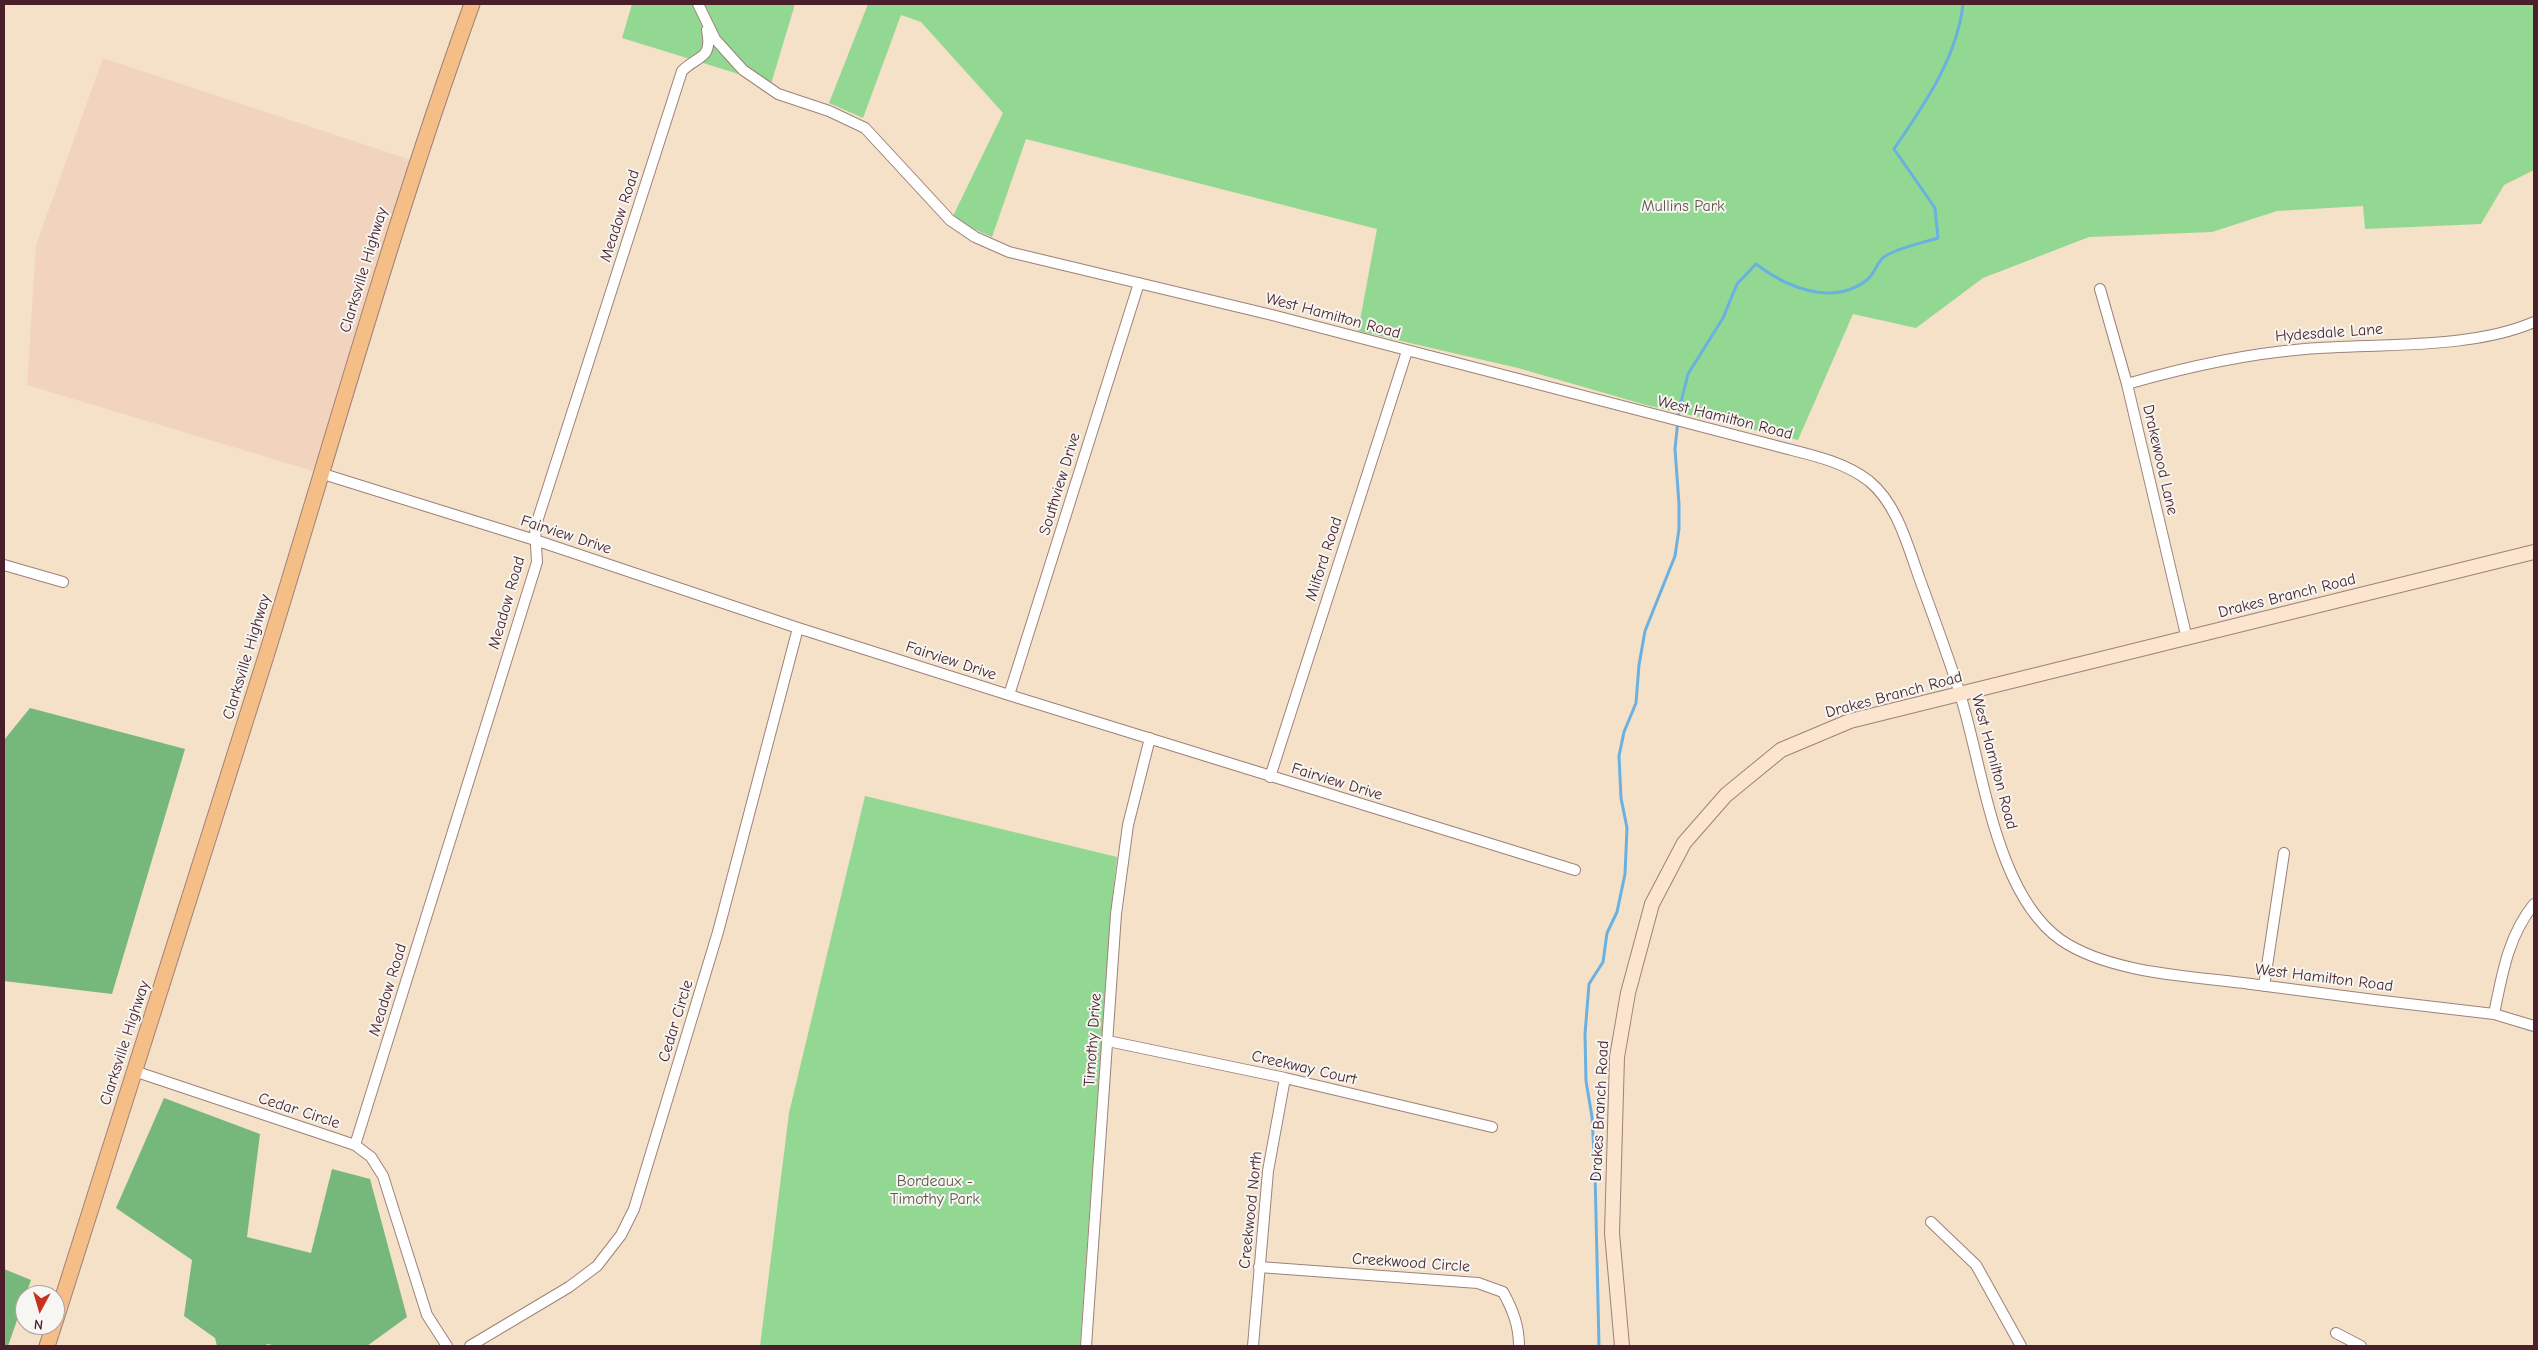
<!DOCTYPE html>
<html>
<head>
<meta charset="utf-8">
<style>
  body { margin:0 }
  #map { position:relative; width:2538px; height:1350px; overflow:hidden; background:#f4e1c8; font-family:"Comic Neue",sans-serif }
  canvas { display:block }
  .frame { position:absolute; inset:0; border:5px solid #4a1f2b; pointer-events:none }
  .north { position:absolute; left:15px; top:1285px; width:50px; height:50px; box-sizing:border-box; background:#f6f6f2; border:1px solid #b1a0a2; border-radius:50%; rotate:186deg; font-size:14px; font-weight:700; line-height:20px; text-align:center; color:#4a1f2b }
  .north::after { content:''; display:block; margin:auto; width:18px; height:22px; background:#c8321e; clip-path:polygon(50% 0,100% 100%,50% 72%,0 100%) }
</style>
</head>
<body>
<div id="map">
<canvas width="2538" height="1350"></canvas>
<div class="frame"></div>
<div class="north">N</div>
</div>
<script>
const g = document.querySelector('canvas').getContext('2d');
g.lineJoin = 'round';
function paint(path, color) {
  g.fillStyle = color;
  g.fill(path, 'evenodd');
}
function strokePath(path, color, width, dash) {
  g.strokeStyle = color;
  g.lineWidth = width;
  g.lineCap = dash ? 'butt' : 'round';
  g.setLineDash(dash || []);
  g.stroke(path);
}
function label(font, color, halo, rows, align = 'center') {
  g.font = font + ' "Comic Neue",sans-serif';
  g.lineWidth = 4;
  g.setLineDash([]);
  g.textBaseline = 'middle';
  g.strokeStyle = halo;
  g.fillStyle = color;
  for (const [text, x, y, turn = 0] of rows) {
    g.save();
    g.translate(x, y);
    g.rotate((+turn || 0) * Math.PI / 180);
    g.textAlign = isNaN(turn) ? turn : align;
    if (halo) g.strokeText(text, 0, 0);
    g.fillText(text, 0, 0);
    g.restore();
  }
}
const built = new Path2D(`
  M103 58 417 162 320 473 27 385 36 245Z`);
const green = new Path2D(`
  M632 4H795L771 84 622 38Z
  M868 4H2534V170L2504 185 2481 224 2365 229 2363 206 2277 211 2212 232 2089 237 1983 278 1916 328 1853 314 1798 440 1646 405 1518 368 1358 331 1377 229 1026 139 992 237 967 226 953 216 1003 113 921 22 901 15 863 118 829 103Z
  M865 796 1117 857 1110 921 1080 1346H760L789 1113Z`);
const forest = new Path2D(`
  M30 708 185 749 112 994 4 981V740Z
  M164 1098 260 1134 247 1237 311 1253 332 1169 370 1179 407 1317 367 1346H277L267 1344 266 1346H217L215 1338 184 1316 192 1260 116 1208Z
  M4 1269 31 1280 8 1346H4Z`);
const stream = new Path2D(`
  M1599 1346 1595 1172 1592 1117 1586 1081 1585 1034 1589 984 1603 962 1607 933 1617 912 1625 874 1627 828 1621 798 1619 756 1624 732 1636 703 1639 665 1645 631 1675 556 1679 529V504L1675 449 1679 410 1688 374 1723 318 1737 284 1756 264C1787 288 1834 307 1868 279 1875 273 1877 262 1884 257 1896 248 1923 243 1938 238L1935 208 1894 149C1924 105 1957 58 1963 4`);
const street = new Path2D(`
  M698 4 715 39 743 70 778 94 829 111 865 128 950 220 975 237 1009 252 1272 315 1788 449C1816 456 1846 463 1869 481 1897 504 1907 544 1919 577 1933 616 1948 655 1960 694 1983 767 1995 894 2061 940 2111 974 2192 976 2251 984 2332 995 2413 1005 2494 1014L2534 1026
  M2100 289 2127 384 2187 639
  M2127 384C2186 367 2244 354 2305 349 2375 343 2470 350 2534 322
  M320 473 535 540 798 628 1009 695 1575 870
  M4 565 63 582
  M1009 695 1139 283
  M1270 777 1407 351
  M2264 986 2284 853
  M2494 1014C2502 975 2508 936 2534 904
  M1108 1041 1285 1078 1492 1127
  M134 1071 355 1145 371 1157 383 1176 427 1315 447 1346
  M355 1145 537 562 535 528 682 71C698 55 713 60 707 30
  M1931 1222 1976 1265 2021 1346
  M1259 1267 1478 1283 1503 1292C1513 1310 1519 1326 1519 1346
  M2336 1333 2361 1346
  M470 1346 569 1287 597 1266 621 1235 634 1209 718 932 798 628
  M1086 1346 1116 914 1128 825 1150 738
  M1253 1346 1268 1171 1285 1078`);
const secondary = new Path2D(`
  M1622 1346 1612 1233 1617 1057 1628 993 1652 904 1684 843 1726 795 1781 750 1850 721 2534 552`);
const primary = new Path2D(`
  M55 1322C125 1098 198 876 267 653 334 436 395 217 472 4
  M47 1346 54 1325`);
const parkNames = [
  ["Mullins Park",1683,206],
  ["Bordeaux -",935,1181],
  ["Timothy Park",935,1199]
];
const streetNames = [
  ["Meadow Road",620,216,-72],
  ["Clarksville Highway",364,270,-73],
  ["West Hamilton Road",1333,316,15],
  ["Hydesdale Lane",2329,333,-4],
  ["West Hamilton Road",1725,418,14],
  ["Drakewood Lane",2160,460,77],
  ["Southview Drive",1060,484,-73],
  ["Fairview Drive",566,535,18],
  ["Milford Road",1324,559,-72],
  ["Drakes Branch Road",2287,596,-14],
  ["Meadow Road",507,603,-74],
  ["Clarksville Highway",247,657,-73],
  ["Fairview Drive",951,661,18],
  ["Drakes Branch Road",1894,695,-15],
  ["West Hamilton Road",1994,762,75],
  ["Fairview Drive",1337,782,17],
  ["West Hamilton Road",2324,978,7],
  ["Meadow Road",388,990,-73],
  ["Cedar Circle",676,1021,-73],
  ["Timothy Drive",1093,1040,-86],
  ["Clarksville Highway",125,1043,-72],
  ["Creekway Court",1304,1068,13],
  ["Cedar Circle",299,1111,18],
  ["Drakes Branch Road",1600,1111,-87],
  ["Creekwood North",1251,1210,-84],
  ["Creekwood Circle",1411,1263,4]
];
paint(built, '#f2d4be');
paint(green, '#93d892');
paint(forest, '#76b87c');
strokePath(stream, '#6ab0e1', 3);
strokePath(street, '#9f807a', 12);
strokePath(secondary, '#9f807a', 16);
strokePath(primary, '#9f807a', 17);
strokePath(street, '#fff', 10);
strokePath(secondary, '#fbe5cf', 14);
strokePath(primary, '#f6be87', 15);
label('16px', '#60564a', '#f6f6f2', parkNames);
label('16px', '#4a1f2b', '#f6f6f2', streetNames);
</script>
</body>
</html>
